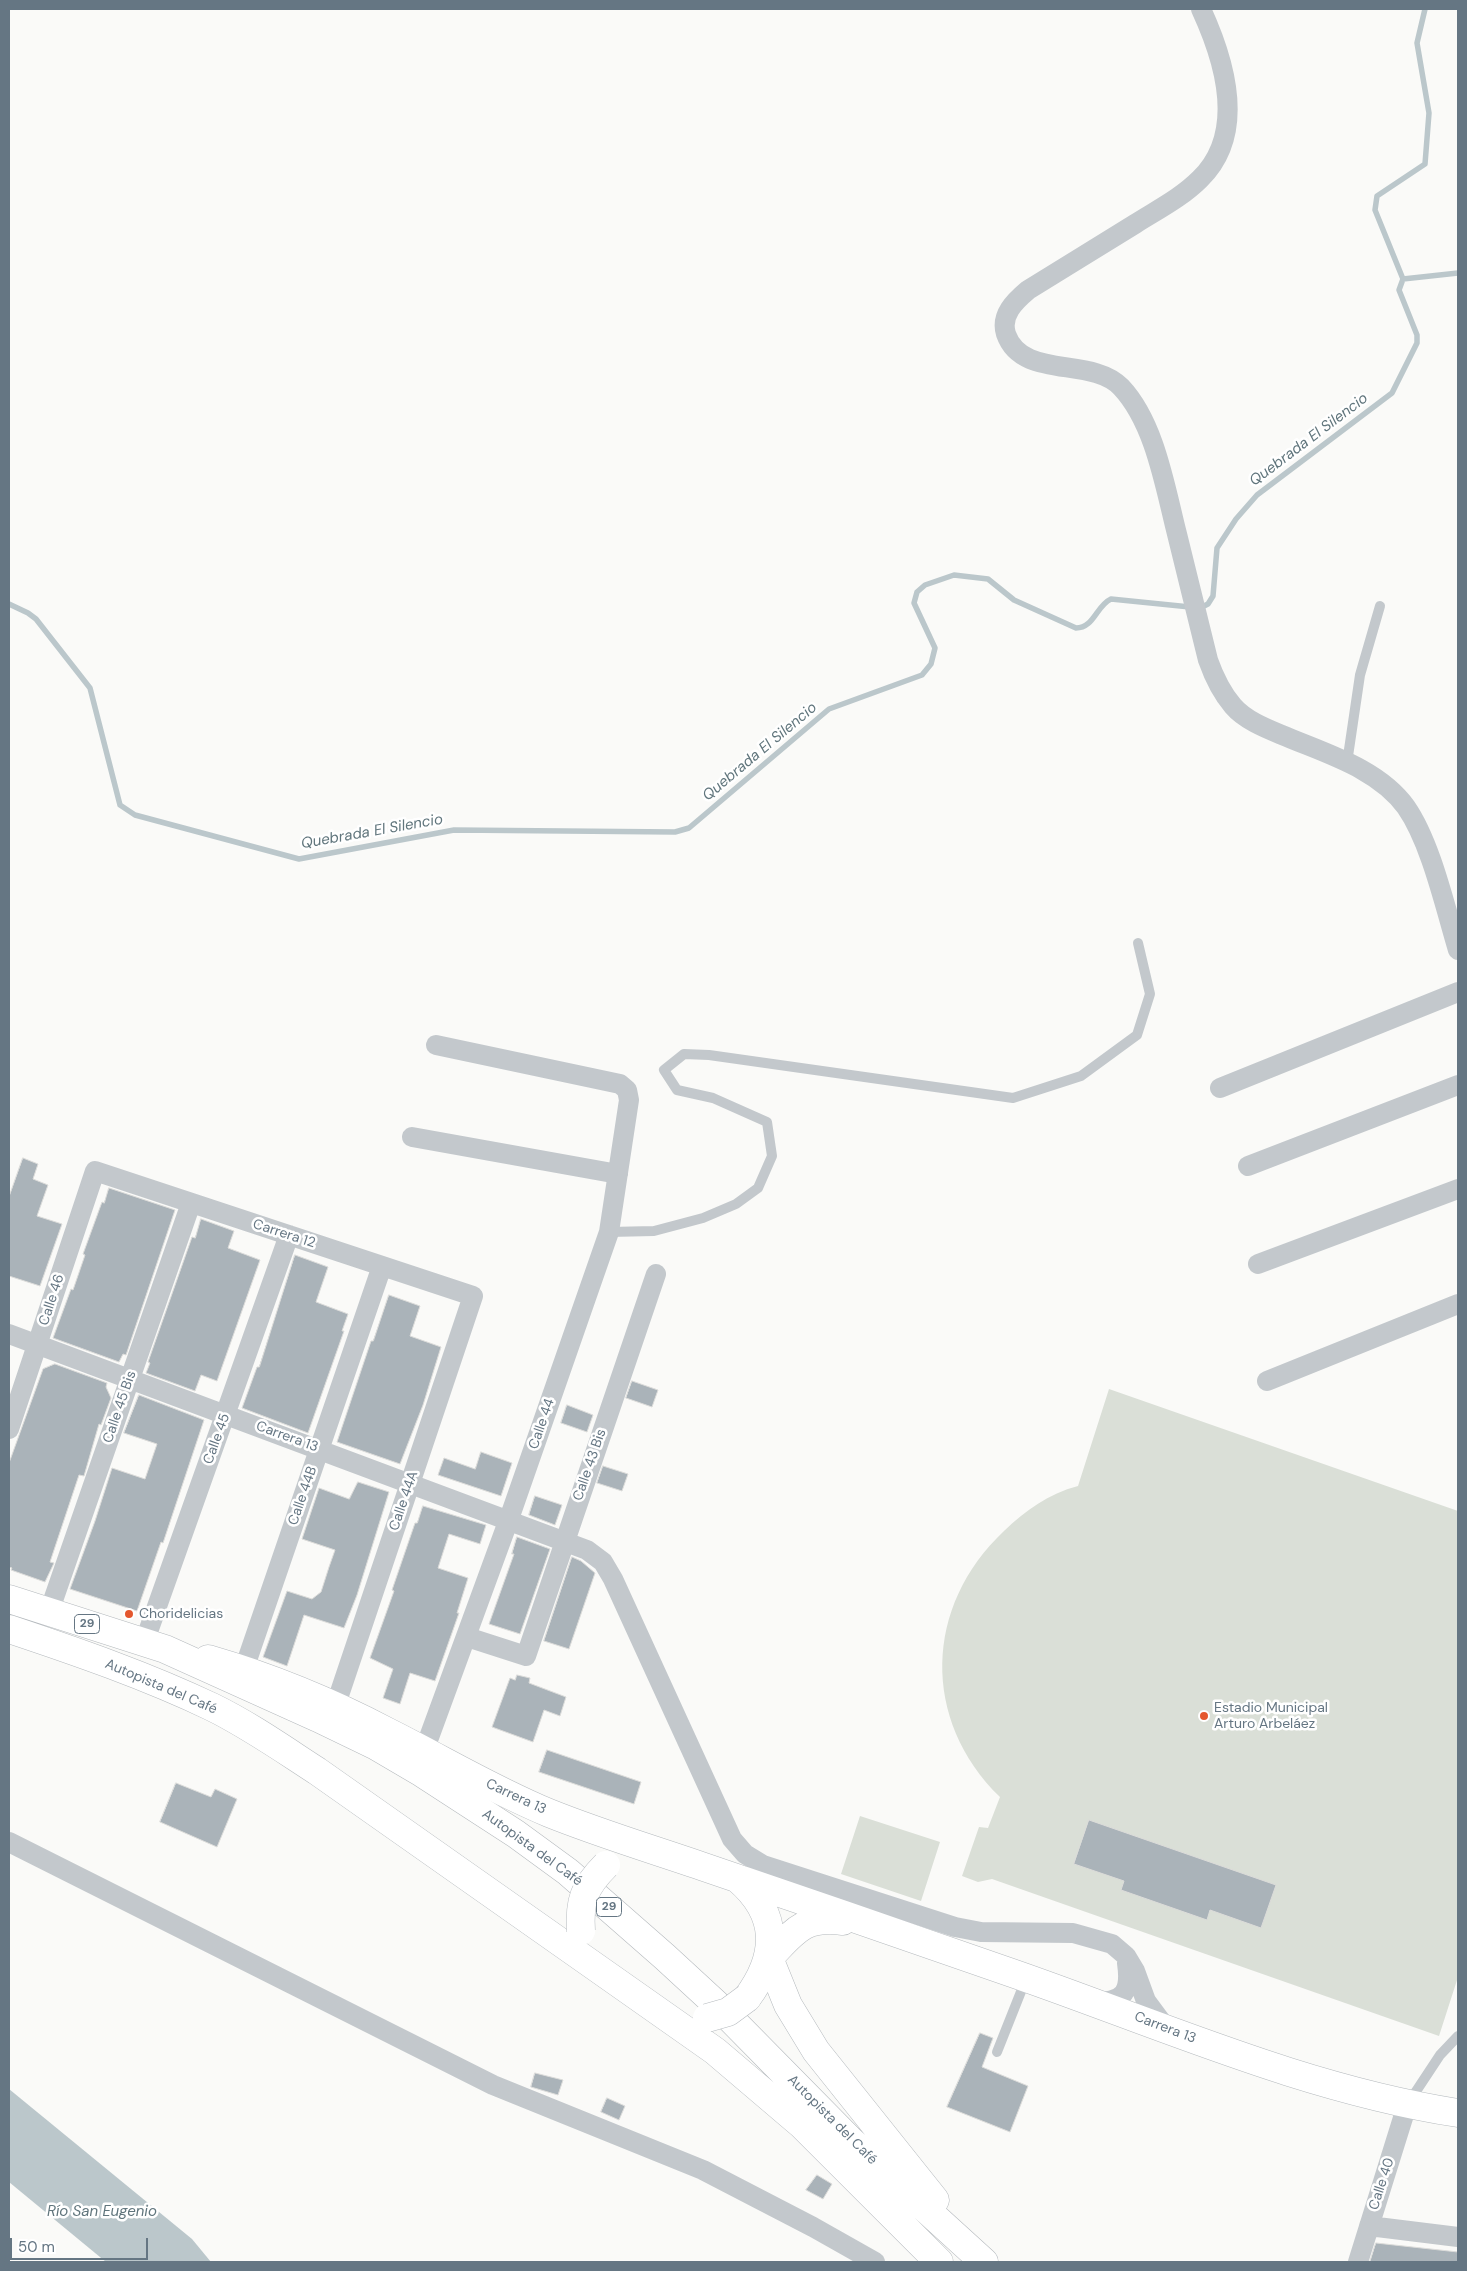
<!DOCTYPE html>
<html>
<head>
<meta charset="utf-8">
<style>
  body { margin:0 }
  #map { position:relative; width:1467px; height:2271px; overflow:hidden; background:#fafaf8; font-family:"DM Sans",sans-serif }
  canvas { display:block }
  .frame { position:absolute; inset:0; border:10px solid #657683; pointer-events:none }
  .scale { position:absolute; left:10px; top:2238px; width:138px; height:22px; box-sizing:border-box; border:2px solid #657683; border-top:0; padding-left:6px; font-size:15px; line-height:18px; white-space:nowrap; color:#657683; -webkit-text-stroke:4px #fff; paint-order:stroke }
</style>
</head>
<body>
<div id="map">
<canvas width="1467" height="2271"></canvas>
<div class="frame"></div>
<div class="scale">50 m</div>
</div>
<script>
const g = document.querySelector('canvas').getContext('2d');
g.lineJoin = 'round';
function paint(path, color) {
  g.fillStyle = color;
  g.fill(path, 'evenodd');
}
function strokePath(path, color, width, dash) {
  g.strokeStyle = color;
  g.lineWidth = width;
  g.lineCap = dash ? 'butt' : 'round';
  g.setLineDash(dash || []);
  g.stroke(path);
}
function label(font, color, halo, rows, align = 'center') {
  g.font = font + ' "DM Sans",sans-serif';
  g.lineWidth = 5;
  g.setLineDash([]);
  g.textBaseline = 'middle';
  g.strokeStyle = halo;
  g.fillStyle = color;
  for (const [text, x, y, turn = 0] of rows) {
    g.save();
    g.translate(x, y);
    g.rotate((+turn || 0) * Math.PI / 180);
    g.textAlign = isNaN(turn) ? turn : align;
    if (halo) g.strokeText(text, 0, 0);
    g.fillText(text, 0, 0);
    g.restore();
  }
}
const green = new Path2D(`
  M1109 1389 1458 1511V1977L1439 2036 992 1879 978 1882 962 1876 979 1827 988 1828 1000 1797C921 1720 924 1606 1004 1531 1026 1510 1048 1494 1078 1486Z
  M860 1816 940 1842 921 1901 841 1874Z`);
const water = new Path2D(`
  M9 2089 192 2239 211 2262H106L9 2182Z`);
const stream = new Path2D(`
  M1403 279 1375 210 1377 196 1425 164 1429 113 1417 43 1425 9
  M9 604 28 613 36 619 90 688 120 805 135 815 299 859 454 830 675 832 689 828 829 709 922 675 931 664 935 648 914 603 917 592 925 585 954 575 988 579 1014 600 1076 628C1094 628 1096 606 1111 599L1190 607
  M1200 608 1208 604 1213 596 1217 548 1236 519 1257 495 1392 393 1417 343V335L1399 290 1403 279 1458 273`);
const building = new Path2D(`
  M23 1158 38 1164 33 1179 48 1185 37 1216 62 1224 40 1286 9 1276V1197Z
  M109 1188 175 1210 126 1355 123 1354 119 1362 53 1338 71 1289 73 1290 85 1255 83 1254 102 1202 104 1203Z
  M201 1219 234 1231 228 1248 260 1260 217 1381 201 1375 195 1391 146 1373 150 1363 148 1362 192 1237 195 1238Z
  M295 1255 328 1267 316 1302 348 1314 342 1331H344L308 1433 242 1408 257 1367H259Z
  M389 1295 420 1306 410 1336 441 1347 423 1405 400 1464 337 1442 371 1341H373Z
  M55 1364 107 1383 106 1387 111 1398 101 1425 99 1424 84 1476 79 1475 50 1562 54 1563 45 1582 11 1570 12 1568 9 1567V1463L43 1369Z
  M632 1381 658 1390 652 1407 626 1398Z
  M139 1395 204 1420 163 1543 161 1542 137 1611 70 1589 95 1521 112 1468 145 1479 157 1444 124 1433Z
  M567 1405 593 1415 587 1432 561 1423Z
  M481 1452 512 1463 501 1496 438 1475 444 1458 475 1469Z
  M603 1466 628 1474 622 1491 597 1483Z
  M358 1482 389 1492 357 1595 344 1628 304 1615 287 1666 263 1657 287 1591 312 1599 321 1592 329 1567 335 1550 302 1539 319 1488 349 1499Z
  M535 1496 562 1505 555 1525 529 1515Z
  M423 1506 486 1525 480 1544 449 1534 438 1568 468 1578 457 1613H459L435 1681 410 1673 400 1704 383 1698 393 1669 370 1658 394 1591 392 1590 415 1523H417Z
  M517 1537 550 1549 520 1634 489 1624 514 1554H512Z
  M572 1557 581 1561 595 1573 569 1649 544 1641Z
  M517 1675 530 1678 529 1683 566 1697 560 1716 544 1710 533 1742 492 1727 510 1678 515 1680Z
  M547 1750 641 1782 634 1804 539 1772Z
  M176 1783 211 1797 215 1789 237 1799 217 1847 160 1822Z
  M1089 1820 1276 1885 1261 1928 1210 1910 1207 1920 1121 1890 1124 1881 1074 1864Z
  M980 2033 993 2038 982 2067 1028 2086 1010 2132 947 2107Z
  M535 2073 563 2080 558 2095 531 2087Z
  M607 2098 625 2106 619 2120 601 2112Z
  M817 2175 832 2184 823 2199 806 2190Z
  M1376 2243 1458 2252V2262H1370Z`);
const lane = new Path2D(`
  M1347 763 1360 675 1380 606
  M609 1232 654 1231 703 1218 736 1204 758 1188 772 1156 767 1122 713 1098 677 1090 664 1070 684 1054 709 1055 1013 1098 1081 1076 1137 1035 1150 994 1138 943
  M997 2052 1026 1979
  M1409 2102 1440 2055 1458 2036`);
const street = new Path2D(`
  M1201 9C1225 61 1247 133 1200 179 1181 198 1157 210 1135 224 1099 246 1064 268 1028 290 1015 301 1000 315 1006 334 1022 380 1091 356 1121 387 1155 423 1165 487 1177 534 1187 576 1198 618 1208 660 1214 677 1221 692 1233 706 1245 720 1265 728 1282 735 1324 753 1378 768 1406 807 1431 843 1445 907 1458 950
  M1220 1088 1458 992
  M412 1137 618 1174
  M1248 1166 1458 1085
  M1258 1264 1458 1189
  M9 1334 587 1550 603 1562 613 1579 732 1839 745 1854 763 1865 955 1927 981 1932 1073 1933 1112 1944 1126 1956 1135 1971 1146 2001 1166 2028
  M1267 1381 1458 1304
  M9 1429 95 1171 473 1296 335 1707
  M49 1612 191 1203
  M467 1637 526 1656 656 1274
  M144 1643 289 1235
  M244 1669 382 1266
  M424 1751 509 1519 609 1232 629 1100 627 1090 620 1084 436 1045
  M9 1842 493 2085 703 2170 813 2227 875 2262
  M1095 2002C1125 2002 1131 1991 1127 1963
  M1369 2226 1458 2237
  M1358 2262 1407 2105`);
const primary = new Path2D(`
  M208 1659C270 1677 331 1702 388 1732 442 1759 493 1790 549 1813 601 1834 655 1850 707 1868 809 1903 910 1937 1012 1973 1159 2024 1304 2089 1458 2113
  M738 1879C780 1915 778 1956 747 1998
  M769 1958C795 1931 803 1916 843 1921`);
const highway = new Path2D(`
  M9 1599 165 1649 318 1718 376 1746 422 1773 516 1834 568 1872 665 1957 716 2004 850 2140 984 2262
  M9 1629C78 1652 147 1676 212 1707 249 1725 283 1749 317 1771L715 2051 802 2125 939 2262
  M769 1958 788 2005 816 2051 935 2200`);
const primaryBridge = new Path2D(`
  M581 1931C579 1901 584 1887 606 1865
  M707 2018 728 2012 747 1998`);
const markers = [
  [129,1614,5,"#e4572e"],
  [1204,1716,5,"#e4572e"]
];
const shields = [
  [87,1624,25],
  [609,1907,25]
];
const shieldNames = [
  ["29",87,1624],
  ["29",609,1907]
];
const streetNames = [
  ["Carrera 12",284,1234,18],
  ["Calle 46",52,1300,-72],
  ["Calle 45 Bis",120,1407,-71],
  ["Calle 44",542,1424,-71],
  ["Carrera 13",287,1437,20],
  ["Calle 45",217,1439,-70],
  ["Calle 43 Bis",590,1465,-71],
  ["Calle 44B",303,1496,-71],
  ["Calle 44A",404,1501,-71],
  ["Autopista del Café",161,1687,23],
  ["Carrera 13",516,1797,25],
  ["Autopista del Café",532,1848,36],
  ["Carrera 13",1165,2028,21],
  ["Autopista del Café",832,2120,45],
  ["Calle 40",1382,2184,-72]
];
const poiNames = [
  ["Choridelicias",139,1614],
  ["Estadio Municipal",1214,1708],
  ["Arturo Arbeláez",1214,1724]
];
const waterNames = [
  ["Quebrada El Silencio",1309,440,-37],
  ["Quebrada El Silencio",760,752,-40],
  ["Quebrada El Silencio",372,832,-10],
  ["Río San Eugenio",102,2212]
];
paint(green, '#dadfd7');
paint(water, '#bbc7cb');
strokePath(stream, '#bbc7cb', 5.5);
paint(building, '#aab3b9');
strokePath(building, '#dcdcda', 1);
strokePath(primary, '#b5babe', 29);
strokePath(highway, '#b4b9bd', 29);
strokePath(lane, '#c3c8cc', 10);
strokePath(street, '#c3c8cc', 20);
strokePath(primary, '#fff', 28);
strokePath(highway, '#fff', 28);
strokePath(primaryBridge, '#b5babe', 29, []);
strokePath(primaryBridge, '#fff', 28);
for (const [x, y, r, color] of markers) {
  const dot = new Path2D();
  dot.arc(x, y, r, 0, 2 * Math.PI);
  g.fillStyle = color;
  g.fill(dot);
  strokePath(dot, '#fff', 2);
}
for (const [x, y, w] of shields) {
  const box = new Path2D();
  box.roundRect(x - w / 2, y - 9.5, w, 19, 4);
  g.fillStyle = '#fff';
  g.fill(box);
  strokePath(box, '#657683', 1);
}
label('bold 12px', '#657683', null, shieldNames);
label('14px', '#657683', '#fff', streetNames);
label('14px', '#657683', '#fff', poiNames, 'left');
label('italic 15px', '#60757c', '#fff', waterNames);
</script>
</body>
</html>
